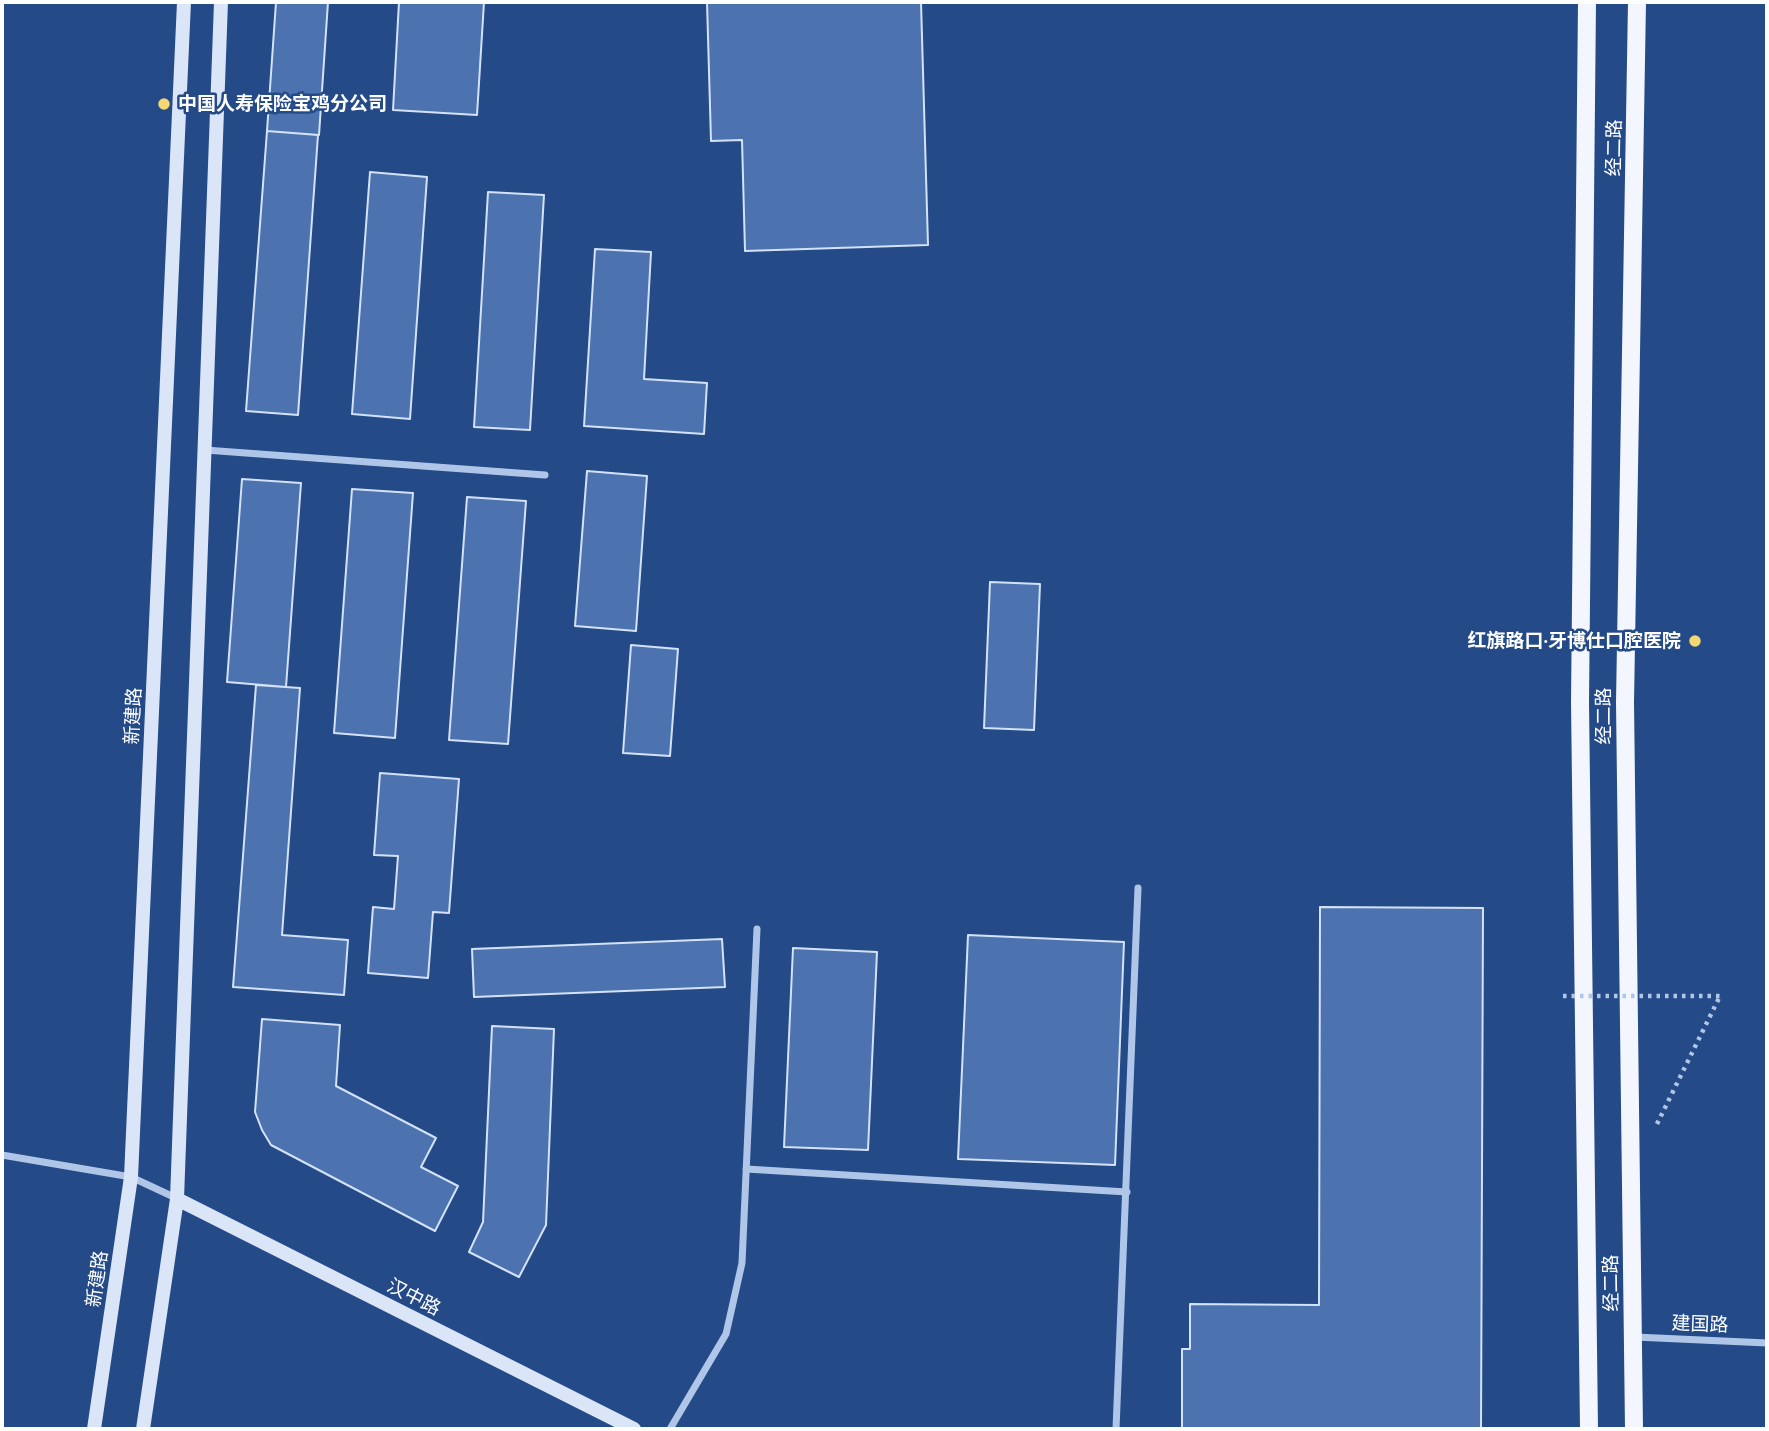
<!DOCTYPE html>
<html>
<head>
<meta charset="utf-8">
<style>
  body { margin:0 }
  #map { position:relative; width:1769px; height:1431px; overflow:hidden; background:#244a88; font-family:Barlow,sans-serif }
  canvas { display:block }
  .frame { position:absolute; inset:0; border:4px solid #fff; pointer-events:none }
</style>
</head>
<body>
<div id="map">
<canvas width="1769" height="1431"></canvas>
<div class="frame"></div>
</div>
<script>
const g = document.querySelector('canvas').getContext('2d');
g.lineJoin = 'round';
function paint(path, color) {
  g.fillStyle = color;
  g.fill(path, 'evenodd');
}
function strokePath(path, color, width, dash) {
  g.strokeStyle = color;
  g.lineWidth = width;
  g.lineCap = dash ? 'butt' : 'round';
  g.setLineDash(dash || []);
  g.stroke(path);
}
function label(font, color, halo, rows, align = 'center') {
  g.font = font + ' Barlow,"Noto Sans SC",sans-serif';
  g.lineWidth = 5;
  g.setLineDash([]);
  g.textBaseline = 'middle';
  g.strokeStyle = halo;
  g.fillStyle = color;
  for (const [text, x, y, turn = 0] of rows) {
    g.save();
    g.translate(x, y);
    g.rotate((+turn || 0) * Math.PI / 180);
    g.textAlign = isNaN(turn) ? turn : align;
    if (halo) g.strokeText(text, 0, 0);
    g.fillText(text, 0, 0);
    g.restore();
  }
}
const building = new Path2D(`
  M276 2H328L319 135 267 131Z
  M399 2H484L477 115 393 110Z
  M707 2H921L928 245 745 251 742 140 711 141Z
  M267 131 318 135 298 415 246 411Z
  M370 172 427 177 410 419 352 414Z
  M488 192 544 195 530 430 474 427Z
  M595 249 651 252 644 379 707 383 704 434 584 426Z
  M587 471 647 476 636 631 575 626Z
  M242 479 301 483 286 687 227 682Z
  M352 489 413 493 395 738 334 733Z
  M467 497 526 501 508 744 449 740Z
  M990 582 1040 584 1034 730 984 728Z
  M631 645 678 649 670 756 623 753Z
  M256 685 300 688 282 935 348 940 344 995 233 987Z
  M380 773 459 779 449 913 433 912 428 978 368 973 373 907 394 909 398 856 374 855Z
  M1320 907 1483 908 1481 1429H1182V1349H1190V1304L1319 1305Z
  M968 935 1124 942 1115 1165 958 1159Z
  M722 939 725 987 474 997 472 949Z
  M793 948 877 952 868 1150 784 1147Z
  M262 1019 340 1025 336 1086 436 1138 421 1167 458 1186 435 1231 271 1145 262 1130 255 1112Z
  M492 1026 554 1029 546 1225 519 1277 469 1252 483 1222Z`);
const path = new Path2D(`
  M1657 1124 1720 996`);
const minor = new Path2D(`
  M205 450 545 475
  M2 1155 131 1177 176 1198
  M746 1169 1127 1192
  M1635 1337 1767 1343
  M670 1429 726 1334 742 1263 757 929
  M1116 1429 1138 888`);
const secondary = new Path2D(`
  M177 1199 634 1429
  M94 1429 131 1177 184 2
  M143 1429 177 1199 221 2`);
const primary = new Path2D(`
  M1587 2 1580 702 1589 1429
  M1634 1429 1625 702 1637 2`);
const pathBridge = new Path2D(`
  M1563 996H1720`);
const markers = [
  [164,104,7,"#f4d673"],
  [1695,641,7,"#f4d673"]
];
const poiNames = [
  ["中国人寿保险宝鸡分公司",178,104],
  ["红旗路口·牙博仕口腔医院",1681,641,"right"]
];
const streetNames = [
  ["经二路",1614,148,-89],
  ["新建路",133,716,-87],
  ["经二路",1604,716,-90],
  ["新建路",97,1279,-82],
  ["经二路",1611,1283,-91],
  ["汉中路",414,1297,27],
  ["建国路",1700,1324,2]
];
paint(building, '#4c73af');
strokePath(building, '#d4e2f7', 2);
strokePath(path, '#b0c6e9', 4.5, [3.5, 5]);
strokePath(minor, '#b0c6e9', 7);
strokePath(secondary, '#dae5f8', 14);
strokePath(primary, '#f3f6fe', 18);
strokePath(pathBridge, '#b0c6e9', 4.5, [3.5, 5]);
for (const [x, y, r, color] of markers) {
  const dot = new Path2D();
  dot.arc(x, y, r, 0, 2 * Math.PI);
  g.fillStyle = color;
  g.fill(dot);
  strokePath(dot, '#244a88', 2.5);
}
label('bold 19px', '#fff', '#244a88', poiNames, 'left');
label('19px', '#fff', '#244a88', streetNames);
</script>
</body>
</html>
